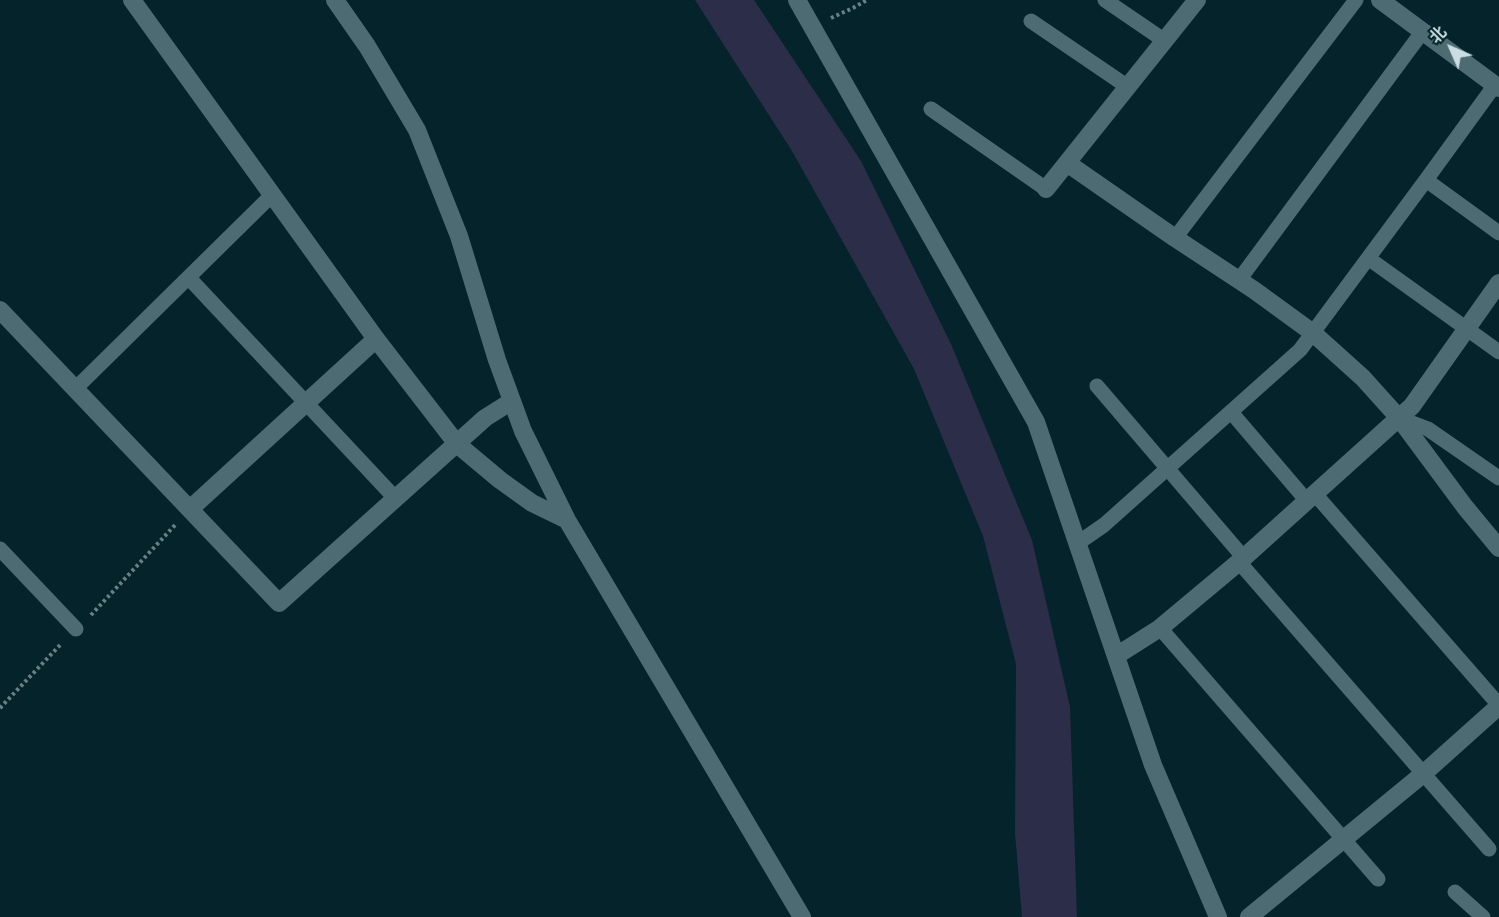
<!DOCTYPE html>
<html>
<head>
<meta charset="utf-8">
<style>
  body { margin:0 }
  #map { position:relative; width:1499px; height:917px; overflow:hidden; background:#04232a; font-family:"DM Sans","Noto Sans SC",sans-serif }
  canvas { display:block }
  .north { position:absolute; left:1421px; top:18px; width:60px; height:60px; -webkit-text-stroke:4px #04232a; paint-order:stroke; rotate:315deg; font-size:16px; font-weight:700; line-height:24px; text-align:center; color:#ccdde2 }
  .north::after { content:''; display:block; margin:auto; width:21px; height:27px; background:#ccdde2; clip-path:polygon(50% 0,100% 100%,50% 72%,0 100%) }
</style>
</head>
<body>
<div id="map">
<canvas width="1499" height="917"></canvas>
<div class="north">北</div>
</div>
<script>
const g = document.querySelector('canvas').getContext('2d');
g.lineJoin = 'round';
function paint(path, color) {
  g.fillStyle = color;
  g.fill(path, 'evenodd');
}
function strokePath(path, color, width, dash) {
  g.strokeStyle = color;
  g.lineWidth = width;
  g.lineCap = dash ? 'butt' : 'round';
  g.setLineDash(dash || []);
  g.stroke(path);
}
const water = new Path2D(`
  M695 0H754L861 161 951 344 1032 540 1070 707 1077 917H1022L1015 833 1016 664 983 536 914 369 792 151Z`);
const path = new Path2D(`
  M831 18 853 8 867 0
  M91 615 176 524
  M0 708 62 643`);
const service = new Path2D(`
  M1105 0 1165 41
  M1031 21 1128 87
  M931 109 1046 189
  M1426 180 1499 233
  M1175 238 1356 0
  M1368 258 1499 352
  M189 278 396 499
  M1239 280 1423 31
  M1097 386 1244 558
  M75 389 272 195
  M1231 412 1307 501
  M1399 418 1428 429 1499 478
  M1315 494 1499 705
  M1078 543 1104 525 1300 350 1426 180 1495 85
  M0 549 76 629
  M1239 562 1489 849
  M1160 628 1378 879
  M1455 892 1483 917`);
const minor = new Path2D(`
  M132 0 376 339 457 444 500 480 532 503 567 520
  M335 0 367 46 417 130 459 236 497 360 523 431 567 520 802 917
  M797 0 1036 422 1153 765 1218 917
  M1380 0 1499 88
  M1067 163 1175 238 1254 290 1313 333 1363 378 1399 418 1465 507 1499 548
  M1046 189 1197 0
  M0 310 279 603 485 418 512 401
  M190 509 376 339
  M1116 656 1160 628 1239 562 1412 406 1499 283
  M1249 917 1423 774 1499 706`);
paint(water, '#2c2d49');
strokePath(path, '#688086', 4, [3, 3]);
strokePath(service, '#4c6b73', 15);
strokePath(minor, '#4c6b73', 18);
</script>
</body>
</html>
